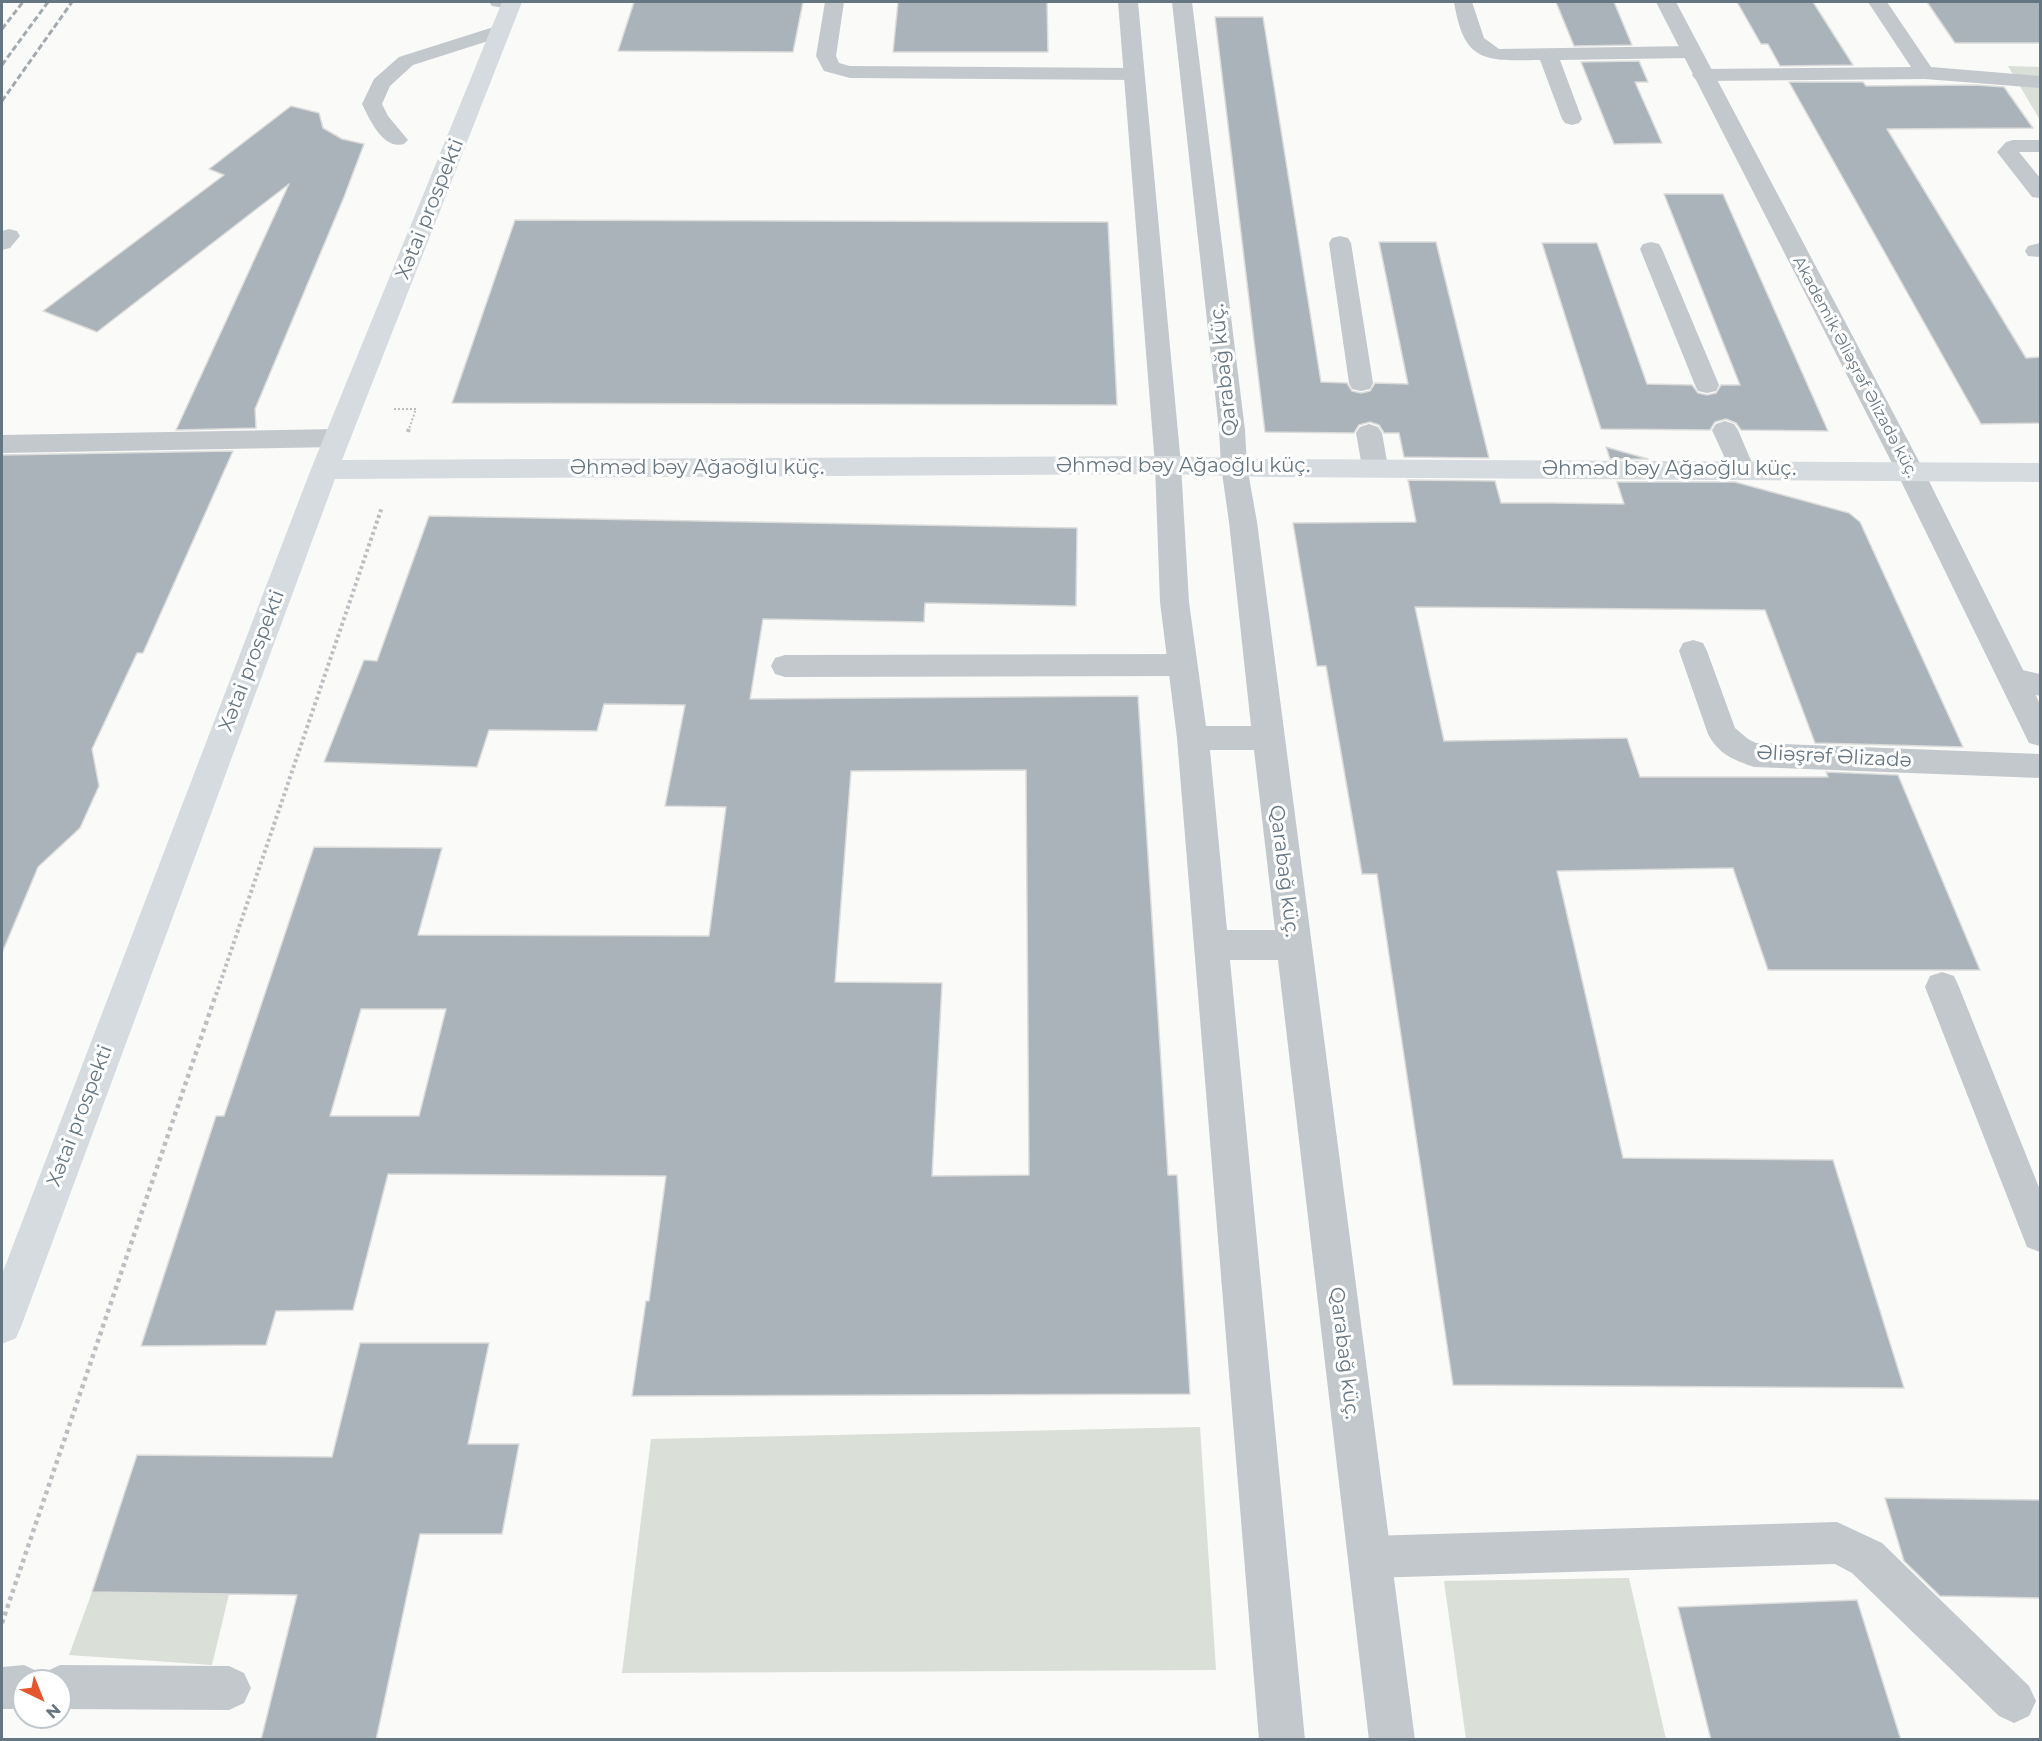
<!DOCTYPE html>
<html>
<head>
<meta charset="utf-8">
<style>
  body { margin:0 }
  #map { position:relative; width:2042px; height:1741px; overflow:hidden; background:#fafaf8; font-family:Montserrat,sans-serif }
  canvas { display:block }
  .frame { position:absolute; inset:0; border:3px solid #657683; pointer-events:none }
  .north { position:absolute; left:12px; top:1669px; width:60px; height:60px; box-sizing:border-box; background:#fff; border:2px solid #c1c8cd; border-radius:50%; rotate:137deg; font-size:16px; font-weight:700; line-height:24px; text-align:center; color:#657683 }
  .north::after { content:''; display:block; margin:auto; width:21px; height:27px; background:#e4572e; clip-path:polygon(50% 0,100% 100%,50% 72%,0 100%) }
</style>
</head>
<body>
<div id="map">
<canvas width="2042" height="1741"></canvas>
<div class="frame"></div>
<div class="north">N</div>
</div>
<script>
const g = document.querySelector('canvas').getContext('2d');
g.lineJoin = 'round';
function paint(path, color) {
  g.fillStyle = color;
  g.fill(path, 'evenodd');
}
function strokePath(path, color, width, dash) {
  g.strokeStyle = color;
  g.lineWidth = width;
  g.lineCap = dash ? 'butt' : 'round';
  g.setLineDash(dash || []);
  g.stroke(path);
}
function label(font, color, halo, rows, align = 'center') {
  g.font = font + ' Montserrat,sans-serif';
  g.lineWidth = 6;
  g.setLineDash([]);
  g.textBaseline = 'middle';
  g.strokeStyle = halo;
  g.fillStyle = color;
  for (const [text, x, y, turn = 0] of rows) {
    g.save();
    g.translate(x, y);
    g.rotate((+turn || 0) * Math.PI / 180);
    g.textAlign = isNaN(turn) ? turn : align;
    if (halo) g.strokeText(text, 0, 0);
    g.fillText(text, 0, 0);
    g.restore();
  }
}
const green = new Path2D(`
  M2008 66 2040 67V120Z
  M1200 1427 1216 1670 622 1673 651 1439Z
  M1629 1578 1666 1739H1466L1444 1581Z
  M92 1592 229 1594 212 1665 69 1655Z`);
const building = new Path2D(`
  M634 2H803L793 52 618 51Z
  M898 2H1047L1048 52H893Z
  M1556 2H1614L1632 45 1574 46Z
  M1737 2H1813L1853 65 1780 66 1768 44H1761Z
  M1927 2H2040V43H1955Z
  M1215 17H1263L1321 382 1347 383 1352 391 1361 393 1370 391 1375 383 1408 384 1379 242H1436L1489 458 1404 457 1399 433H1384L1379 425 1370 422 1359 425 1354 433 1265 432Z
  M1639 61 1648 82H1635L1662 143 1614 144 1581 62Z
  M1789 82H1863L1866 86 1976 85 2004 87 2033 128 1887 129 2026 358 2040 357V423L1981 424Z
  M291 106 319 113 323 128 342 139 364 144 344 197 255 409 256 428 176 430 289 184 97 332 43 311 224 175 209 169Z
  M1664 194H1723L1828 431 1741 430 1736 423 1726 419 1715 422 1710 430 1601 429 1542 243H1597L1647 384 1692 385 1698 393 1707 395 1716 393 1721 385H1740Z
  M515 220 1108 222 1117 405 452 403Z
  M1606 447 1648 459H1610Z
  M233 451 143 653H137L92 749 99 786 80 828 38 867 2 953V455Z
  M1408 480 1495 481 1501 503H1552L1624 504 1617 482H1735L1849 513 1860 522 1963 747 1815 743 1765 610 1415 607 1444 741 1627 738 1640 777H1828L1826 772 1898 775 1980 970H1768L1733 868 1557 871 1623 1158 1833 1160 1904 1388 1453 1385 1377 874H1362L1326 666H1317L1293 523 1416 522Z
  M429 516 1077 528 1076 606 925 603 924 622 763 619 750 699 1138 696 1168 1175H1177L1190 1394 632 1396 646 1301H649L666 1176 388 1174 353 1310 276 1311 266 1345 141 1346 216 1116H224L314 847 442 848 418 935 709 936 726 807 665 806 685 705 604 704 597 731 489 730 477 767 324 762 364 660 377 661ZM1026 770 1029 1175 932 1176 942 983 835 982 851 771ZM361 1009H446L419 1116H330Z
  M360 1343H489L468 1444H519L502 1534H420L376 1740H261L297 1595 92 1592 137 1455 332 1457Z
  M1885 1498 2040 1500V1598L1940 1596 1904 1561Z
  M1857 1600 1901 1740H1711L1678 1607Z`);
const pathFar2 = new Path2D(`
  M394 409H416L409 429`);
const pathFar1 = new Path2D(`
  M408 432 409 428
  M216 995 382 507`);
const path = new Path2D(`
  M2 1623 216 994`);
const lane = new Path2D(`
  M489 2H520L521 3 518 7 511 9 492 6Z
  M825 2H844L836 56 839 63 850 66 1134 68 1141 70 1144 74 1141 78 1134 80 850 78 824 71 816 56Z
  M1454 2H1472L1484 38 1499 49 1690 46 1697 48 1700 52 1697 56 1690 58 1560 60 1582 119 1579 123 1572 125 1565 123 1562 119 1540 60C1485 61 1464 63 1454 2Z
  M1868 2H1887L1931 67 2040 76V88L1925 79 1702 81 1695 79 1692 75 1695 71 1702 69 1911 67Z
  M500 25 507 27 510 31 507 35 413 65 390 86 382 104 388 116 408 140 404 144C383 150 370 120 362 104L374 79 399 57Z
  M2013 140H2040V152H2019L2040 178V198L2032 197 1997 152 2006 142Z
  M9 229 17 231 20 236 10 248 2 250V231Z
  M1340 236 1348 238 1351 243 1373 383 1370 389 1361 391 1352 389 1349 383 1329 243 1332 238Z
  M1651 242 1659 244 1662 249 1719 385 1716 391 1707 393 1698 391 1695 385 1640 249 1643 244Z
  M2040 243V257L2028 256 2025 251 2028 246Z
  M1725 421 1734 424 1738 430 1755 470 1751 476 1742 479 1733 476 1712 430 1716 424Z
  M1369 424 1378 427 1382 433 1388 467 1384 473 1375 476 1366 473 1362 467 1356 433 1360 427Z
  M337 429 346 432 350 438 346 444 337 447 2 453V435Z
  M1693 640 1703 643 1707 651 1735 728 1748 739 1756 743 2040 754V778L1754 767C1734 760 1718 754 1708 734L1679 651 1683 643Z
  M1181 654 1191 657 1195 665 1191 673 1181 676 785 677 775 674 771 666 775 658 785 655Z
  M2013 668 2040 674V696L2003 687 1999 679 2003 671Z
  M1942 972 1954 976 1959 987 2040 1190V1252L2027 1247 1925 987 1930 976Z
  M1837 1522 1882 1543 2029 1686 2036 1701 2029 1716 2014 1723 1999 1716 1852 1573 1835 1564 1369 1578 1354 1572 1348 1557 1354 1542 1369 1536Z
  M24 1665 39 1672 42 1678 45 1672 60 1665 229 1666 244 1673 251 1688 244 1703 229 1710 60 1709V1681H24V1709H2V1667Z`);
const street = new Path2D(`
  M1118 2H1138L1181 465 1189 602 1206 726H1251L1229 522 1221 466 1219 430 1172 2H1192L1245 430 1247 466 1257 522 1415 1740H1369L1278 960H1230L1305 1740H1259L1177 738 1160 602 1155 465ZM1210 750H1254L1275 930H1227Z
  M1656 2H1676L1924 471 2040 704V746L2029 743 1896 471Z`);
const secondary = new Path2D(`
  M502 2H522L342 460 1168 456 1269 459 2040 463V482L1269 477 1168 474 335 479 22 1324 16 1338 2 1344V1274L311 469Z`);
const rail = new Path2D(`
  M2 29 23 2
  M2 65 48 2
  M2 101 72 2`);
const farStreetnames = [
  ["Akademik Əliəşrəf Əlizadə küç.",1855,367,62]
];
const streetNames = [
  ["Xətai prospekti",430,209,-68],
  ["Qarabağ küç.",1224,370,-96],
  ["Əhməd bəy Ağaoğlu küç.",1183,466],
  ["Əhməd bəy Ağaoğlu küç.",697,468],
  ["Əhməd bəy Ağaoğlu küç.",1669,469],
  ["Xətai prospekti",252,661,-69],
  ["Əliəşrəf Əlizadə",1834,757,3],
  ["Qarabağ küç.",1284,871,83],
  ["Xətai prospekti",80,1116,-69],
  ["Qarabağ küç.",1344,1353,83]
];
paint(green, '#dadfd7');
paint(building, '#aab3b9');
strokePath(building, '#dcdcda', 1.5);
strokePath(pathFar2, '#bbbfc2', 2, [2, 2]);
strokePath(pathFar1, '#bbbfc2', 4, [3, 3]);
strokePath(path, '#bbbfc2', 4.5, [4, 4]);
paint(lane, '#c3c8cc');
paint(street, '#c3c8cc');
paint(secondary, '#d6dbdf');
strokePath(rail, '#a2aab0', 3, [6, 3]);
label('16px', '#657683', '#fff', farStreetnames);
label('20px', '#657683', '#fff', streetNames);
</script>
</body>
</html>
